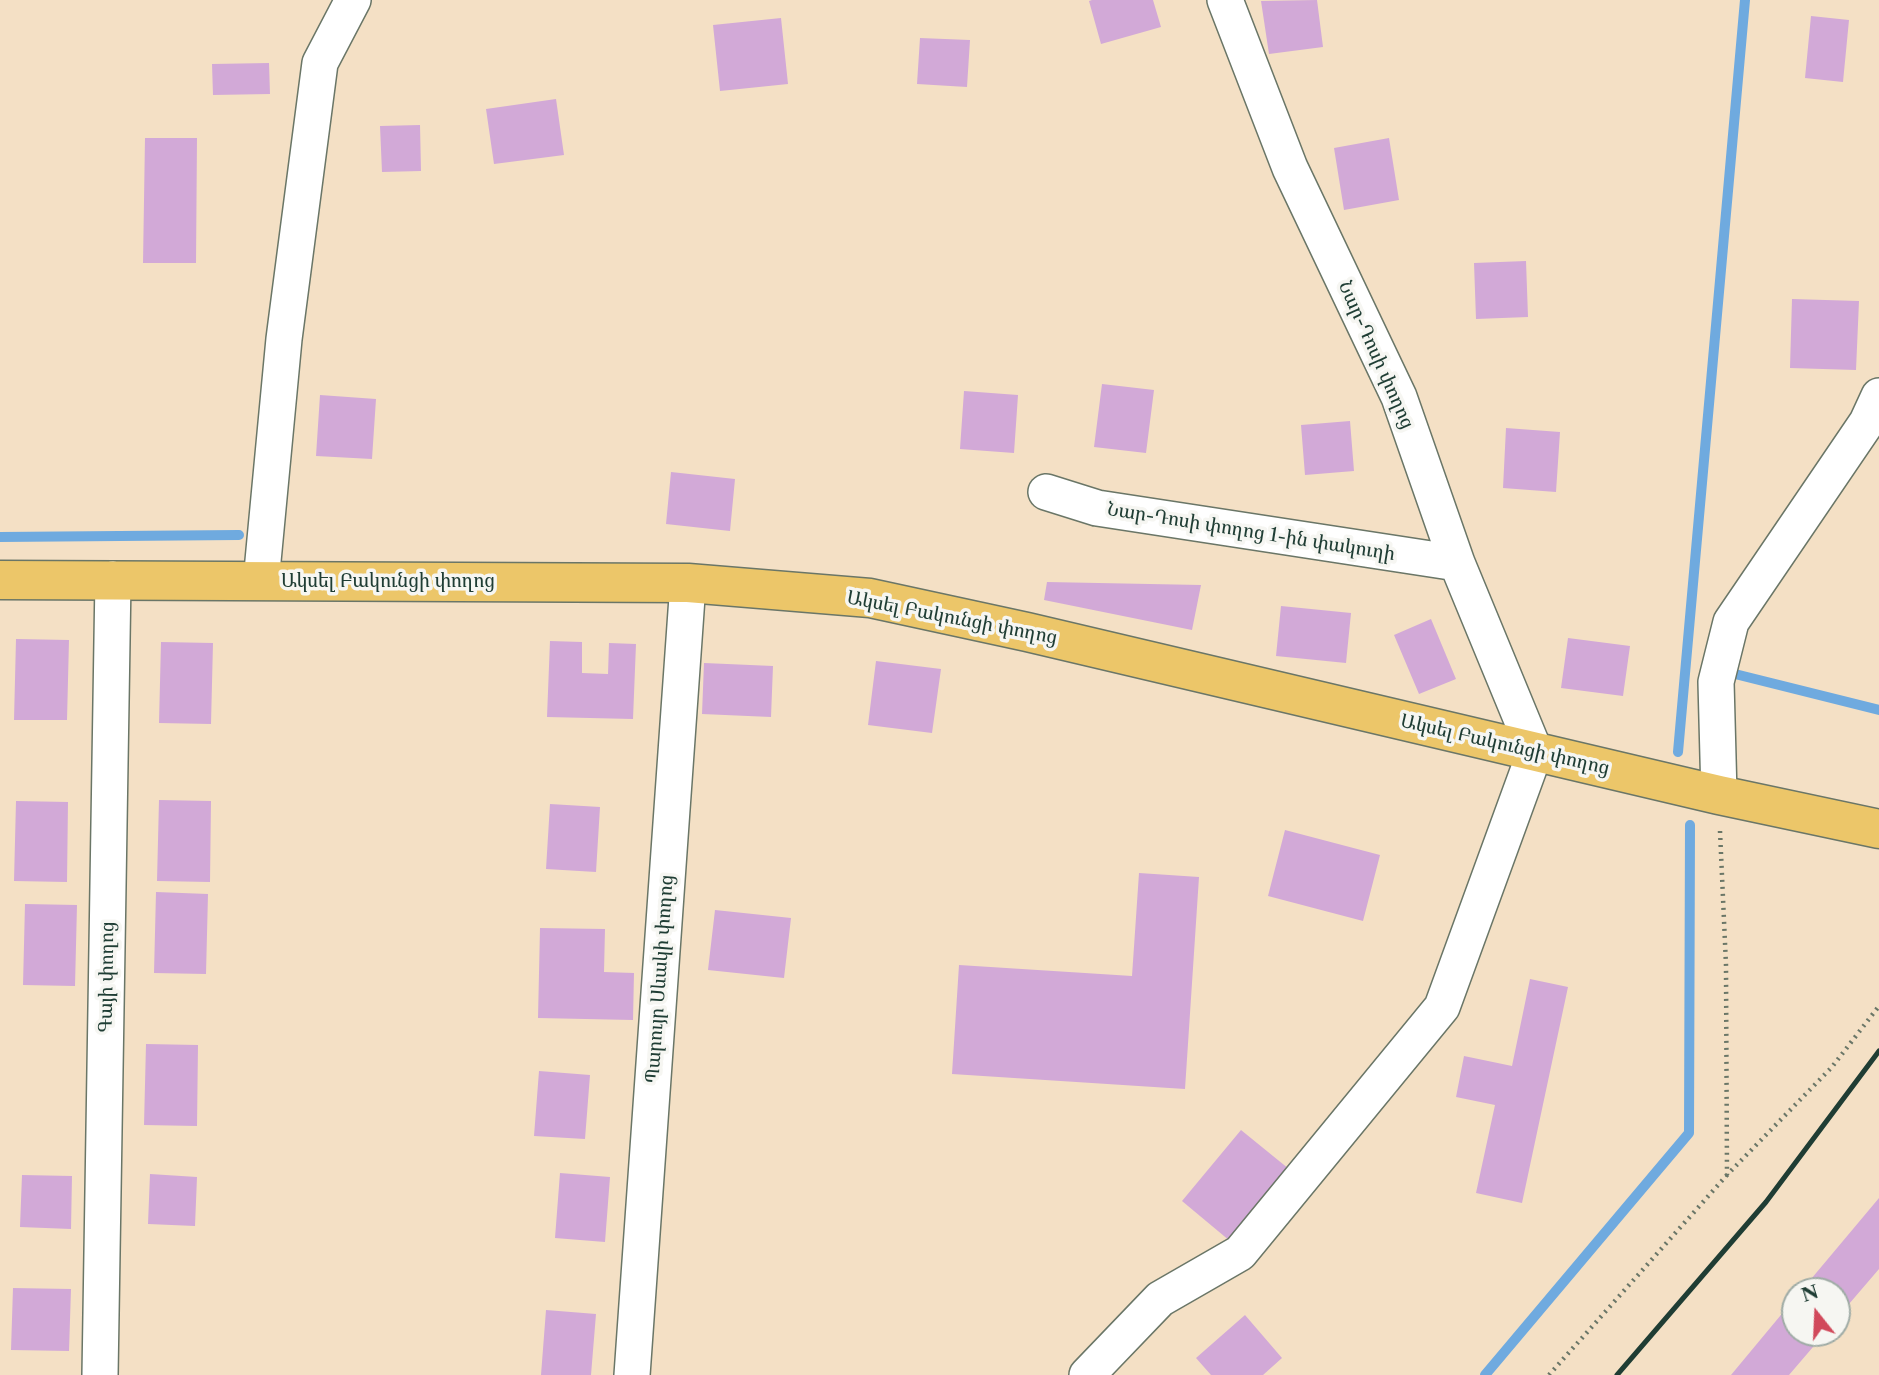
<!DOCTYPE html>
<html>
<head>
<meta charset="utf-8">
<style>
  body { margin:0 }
  #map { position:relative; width:1879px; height:1375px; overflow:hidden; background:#f4e0c5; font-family:"Libre Caslon Text",serif }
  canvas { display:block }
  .north { position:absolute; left:1781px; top:1277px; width:70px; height:70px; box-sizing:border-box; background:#f6f6f2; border:2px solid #a0aca6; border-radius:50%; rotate:342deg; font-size:19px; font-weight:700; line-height:28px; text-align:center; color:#1f3d34 }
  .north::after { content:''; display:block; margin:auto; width:24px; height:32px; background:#d1495b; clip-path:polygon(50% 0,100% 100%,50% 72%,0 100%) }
</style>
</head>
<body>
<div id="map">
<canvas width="1879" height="1375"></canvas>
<div class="north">N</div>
</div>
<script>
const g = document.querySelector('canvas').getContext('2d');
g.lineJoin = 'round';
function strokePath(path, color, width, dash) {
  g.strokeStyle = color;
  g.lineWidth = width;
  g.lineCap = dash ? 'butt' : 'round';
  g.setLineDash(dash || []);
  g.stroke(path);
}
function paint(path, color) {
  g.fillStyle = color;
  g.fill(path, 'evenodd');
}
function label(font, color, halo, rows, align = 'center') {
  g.font = font + ' "Libre Caslon Text","Noto Serif Armenian",serif';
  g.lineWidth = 7;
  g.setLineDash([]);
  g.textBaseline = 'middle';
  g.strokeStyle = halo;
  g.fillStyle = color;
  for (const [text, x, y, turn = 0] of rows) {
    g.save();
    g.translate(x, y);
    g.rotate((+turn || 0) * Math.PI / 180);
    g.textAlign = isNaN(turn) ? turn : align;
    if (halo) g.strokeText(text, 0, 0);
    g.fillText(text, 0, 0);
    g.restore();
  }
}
const stream = new Path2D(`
  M0 537 239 535
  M1735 674 1879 710
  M1678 752 1745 0
  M1485 1375 1689 1133 1690 825`);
const building = new Path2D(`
  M1092 0H1153L1161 27 1101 44 1089 1Z
  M1317 0 1323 47 1269 54 1261 1Z
  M1811 16 1849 20 1843 82 1805 78Z
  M781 18 788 84 720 91 713 25Z
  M920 38 970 40 967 87 917 84Z
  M269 63 270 94 213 95 212 64Z
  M556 99 564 155 494 164 486 109Z
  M420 125 421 171 382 172 380 126Z
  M145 138H197L196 263H143Z
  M1389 138 1399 200 1344 210 1334 148Z
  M1526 261 1528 317 1476 319 1474 263Z
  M1792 299 1859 301 1856 370 1790 368Z
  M1102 384 1154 390 1146 453 1094 447Z
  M964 391 1018 395 1014 453 960 449Z
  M320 395 376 399 372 459 316 456Z
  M1350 421 1354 471 1305 475 1301 425Z
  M1506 428 1560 432 1556 492 1503 488Z
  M671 472 735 479 730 531 666 524Z
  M1047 582 1201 585 1192 630 1044 600Z
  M1281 606 1351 613 1346 663 1276 656Z
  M1431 619 1456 679 1419 694 1394 635Z
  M1568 638 1630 646 1623 696 1561 688Z
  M16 639 69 640 67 720H14Z
  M550 641 582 642V673L608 674 609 643 636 644 633 719 547 717Z
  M161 642 213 643 211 724 159 723Z
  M876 661 941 669 932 733 868 725Z
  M704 663 773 666 771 717 702 714Z
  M159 800 211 801 210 882 157 881Z
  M16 801 68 802 67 882 14 881Z
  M550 804 600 807 596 872 546 869Z
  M1285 830 1380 855 1363 921 1268 896Z
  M1139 873 1199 877 1185 1089 952 1074 959 965 1132 976Z
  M156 892 208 894 206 974 154 973Z
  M25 904 77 905 75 986 23 985Z
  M715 910 791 918 784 978 708 970Z
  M540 928 605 929 604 972 634 973 633 1020 538 1018Z
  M1530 979 1568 987 1522 1203 1476 1193 1495 1105 1456 1097 1464 1056 1512 1066Z
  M146 1044 198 1045 197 1126 144 1125Z
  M539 1071 590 1075 585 1139 534 1136Z
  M1241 1130 1289 1169 1230 1241 1182 1201Z
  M560 1173 610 1177 605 1242 555 1238Z
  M150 1174 197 1177 195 1226 148 1224Z
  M22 1175 72 1176 71 1229 20 1227Z
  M1879 1198V1269L1837 1318V1291H1801Z
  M13 1288 71 1289 69 1351 11 1350Z
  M1795 1298V1333H1825L1789 1375H1731Z
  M546 1310 596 1314 591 1375H541Z
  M1245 1315 1282 1358 1263 1375H1211L1196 1358Z`);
const path = new Path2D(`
  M1720 831 1726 965 1727 1175 1832 1067 1879 1006
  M1549 1375 1727 1175`);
const minor = new Path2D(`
  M1046 492 1097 508 1457 563
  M261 582 284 339 320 63 353 0
  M1719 795 1716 682 1731 622 1867 422 1879 396
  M100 1375 113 579
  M632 1375 688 583
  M1087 1375 1160 1299 1240 1253 1442 1007 1535 752 1457 563 1399 397 1290 168 1225 0`);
const major = new Path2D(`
  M0 580 688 583 870 598 1027 632 1719 795 1879 829`);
const rail = new Path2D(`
  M1617 1375 1766 1202 1879 1051`);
const streetNames = [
  ["Նար-Դոսի փողոց",1376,355,66],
  ["Նար-Դոսի փողոց 1-ին փակուղի",1251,532,9],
  ["Ակսել Բակունցի փողոց",388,582],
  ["Ակսել Բակունցի փողոց",952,618,11],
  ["Ակսել Բակունցի փողոց",1505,745,13],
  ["Գայի փողոց",107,977,-89],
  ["Պարույր Սևակի փողոց",660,979,-86]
];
strokePath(stream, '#6faadf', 10);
paint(building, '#d2a9d7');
strokePath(minor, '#6a7667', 38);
strokePath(major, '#6a7667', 41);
strokePath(path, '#6a7667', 4.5, [2, 5]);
strokePath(minor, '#fff', 35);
strokePath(major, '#ecc669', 38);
strokePath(rail, '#1f3d34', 5);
label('19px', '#1f3d34', '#f6f6f2', streetNames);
</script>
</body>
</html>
